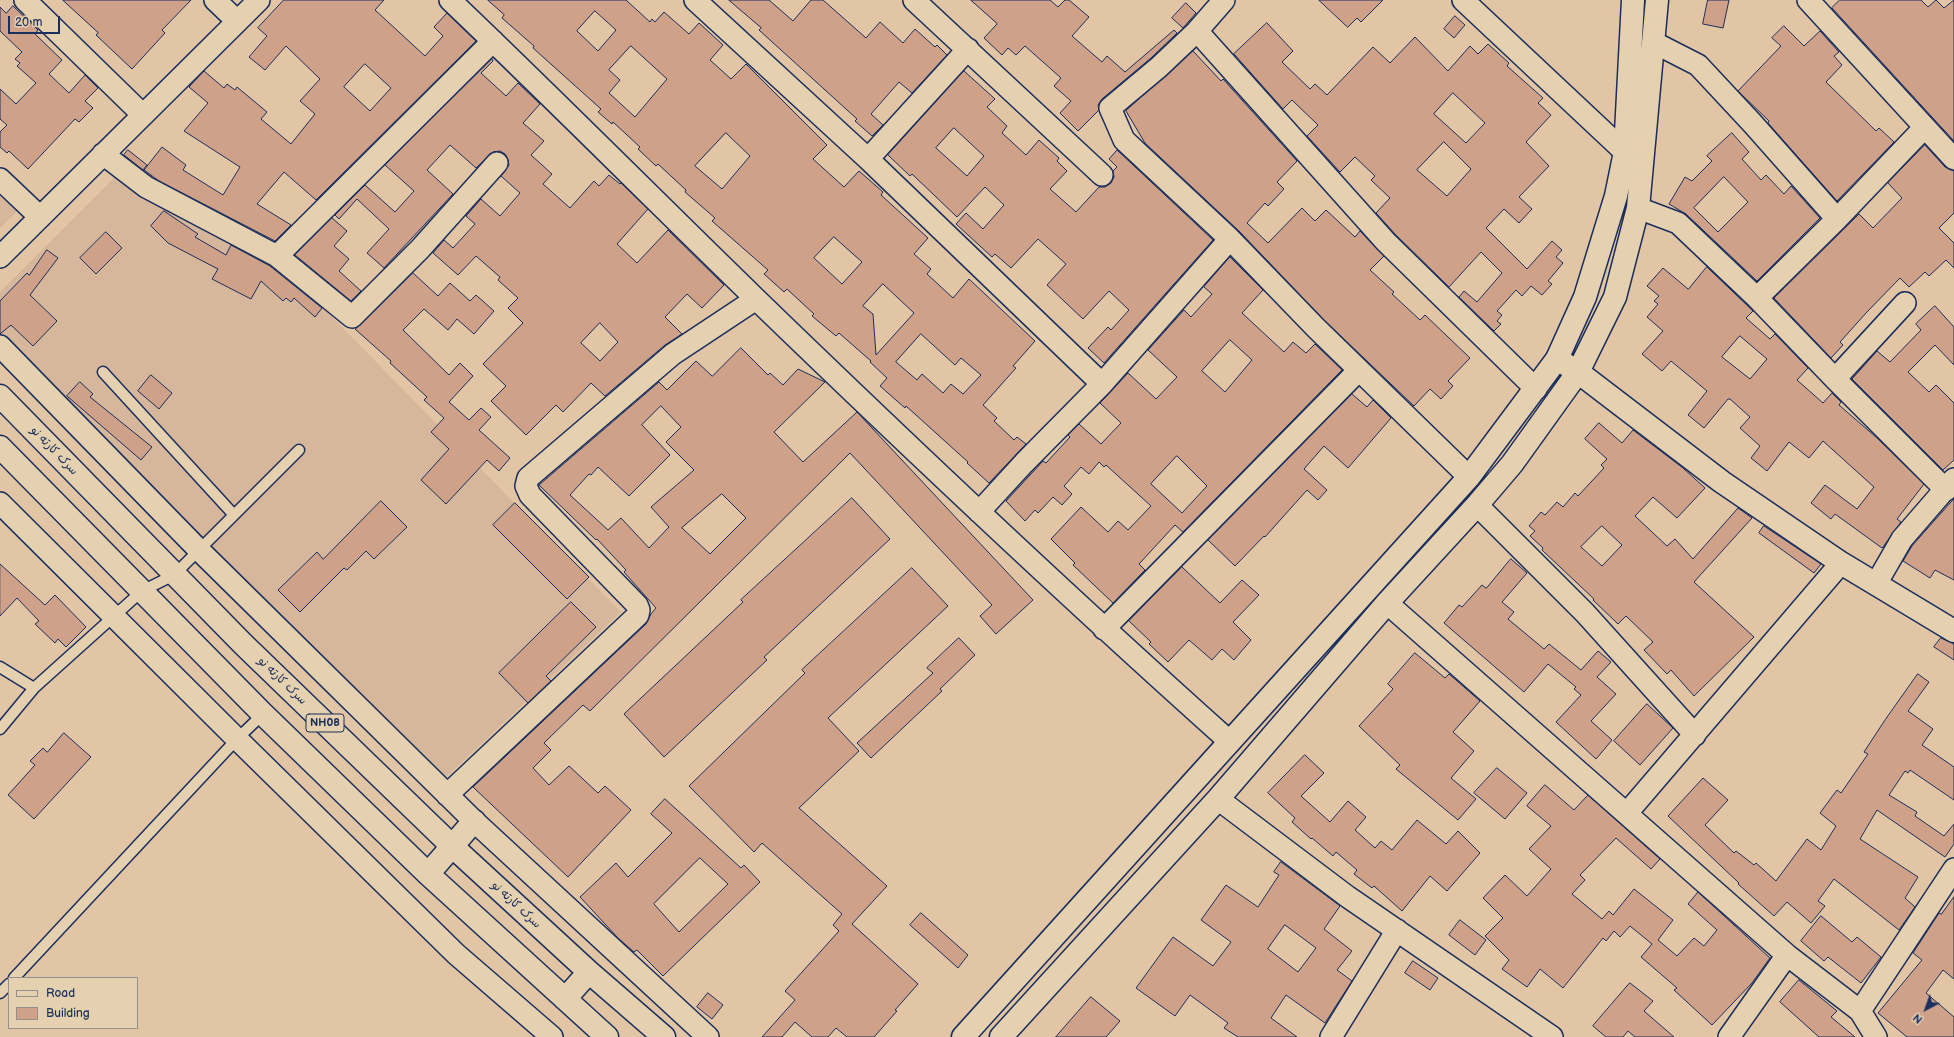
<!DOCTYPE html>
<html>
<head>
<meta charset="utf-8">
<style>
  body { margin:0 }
  #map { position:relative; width:1954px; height:1037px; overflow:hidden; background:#e1c5a4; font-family:"Balsamiq Sans",sans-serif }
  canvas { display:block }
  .legend { position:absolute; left:8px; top:977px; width:130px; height:52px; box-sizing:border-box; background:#e5d1af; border:1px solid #94908f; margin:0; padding:5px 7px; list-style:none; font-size:12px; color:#1b2f5e }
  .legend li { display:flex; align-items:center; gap:8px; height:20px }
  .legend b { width:20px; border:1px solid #94908f }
  .north { position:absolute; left:1906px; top:989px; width:40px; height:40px; -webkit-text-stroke:3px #e5d1af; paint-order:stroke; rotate:221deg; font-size:11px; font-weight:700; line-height:16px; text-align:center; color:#1b2f5e }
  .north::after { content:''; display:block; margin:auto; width:14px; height:18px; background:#1b2f5e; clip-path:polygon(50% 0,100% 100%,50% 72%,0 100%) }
  .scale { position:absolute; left:8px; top:16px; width:52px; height:18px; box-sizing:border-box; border:2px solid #1b2f5e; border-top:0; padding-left:5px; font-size:12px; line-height:14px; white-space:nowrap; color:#1b2f5e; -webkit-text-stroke:3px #e5d1af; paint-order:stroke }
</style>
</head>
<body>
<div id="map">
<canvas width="1954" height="1037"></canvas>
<ul class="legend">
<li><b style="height:5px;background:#e5d1af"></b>Road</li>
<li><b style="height:11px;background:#cea188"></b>Building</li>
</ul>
<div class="north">N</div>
<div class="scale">20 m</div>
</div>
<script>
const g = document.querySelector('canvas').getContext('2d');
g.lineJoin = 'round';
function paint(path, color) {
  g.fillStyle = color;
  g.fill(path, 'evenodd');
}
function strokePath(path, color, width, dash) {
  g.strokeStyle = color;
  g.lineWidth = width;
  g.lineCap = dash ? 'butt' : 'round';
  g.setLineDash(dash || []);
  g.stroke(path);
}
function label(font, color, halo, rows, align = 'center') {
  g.font = font + ' "Balsamiq Sans","Playpen Sans Arabic",sans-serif';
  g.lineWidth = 3.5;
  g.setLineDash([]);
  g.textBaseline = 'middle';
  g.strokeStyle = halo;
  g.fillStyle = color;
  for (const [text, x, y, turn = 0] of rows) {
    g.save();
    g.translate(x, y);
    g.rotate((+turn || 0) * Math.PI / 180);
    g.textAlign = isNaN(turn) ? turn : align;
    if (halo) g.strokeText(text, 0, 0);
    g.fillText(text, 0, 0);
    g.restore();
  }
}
const built = new Path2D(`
  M120 172 282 266 621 612 443 780 0 337V292Z
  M0 186 22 207 0 228Z`);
const building = new Path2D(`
  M63 0H191L162 30 165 33 132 69 96 35 98 33Z
  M284 0H384L375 10 425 56 443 36 434 27 447 13 476 41 316 200 284 172 257 204 291 225 275 241 159 181 144 170 162 147 186 165 183 170 223 195 240 167 184 131 208 103 189 87 204 71 224 88 227 84 235 90 237 87 267 112 261 119 291 144 315 114 300 101 320 79 286 46 265 70 249 57 267 36 258 28ZM365 64 391 88 370 111 344 87Z
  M488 0H626L650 22 652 19 655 22 664 12 689 34 699 23 723 45 710 60 731 79 746 64 827 145 813 159 844 187 859 171 883 192 881 195 928 238 914 254 931 269 927 274 953 298 969 279 1035 341 1013 366 1016 368 983 405 997 418 994 421 1014 440 1017 437 1026 444 989 483 967 463 968 462 906 406 905 408 880 386 887 378 870 362 871 361 839 333 836 336 812 316 814 314 787 289 784 292 764 274 768 270 712 221 715 218 685 192 686 190 658 164 656 166 638 149 640 147 613 122 612 124 598 112 601 109 533 48 534 46 502 18 504 15ZM595 11 616 30 598 51 577 31ZM631 46 667 79 635 117 609 93 620 80 609 70ZM726 133 750 156 722 189 695 166ZM834 237 862 262 842 284 814 258ZM883 284 914 313 876 355 873 314 863 306ZM921 334 955 365 961 358 981 375 963 394 951 384 943 393 922 374 917 380 896 362Z
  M729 0H769L793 21 811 0H823L866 38 880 22 903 43 915 29 935 47 937 45 947 55 912 93 899 82 871 114 883 125 872 136 855 121 857 119 759 30 761 28Z
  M971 0H1050L1058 7 1065 0H1069L1089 17 1072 36 1102 62 1107 56 1125 72 1174 30 1177 33 1151 58 1102 99 1098 105 1099 110 1078 131 1060 113 1071 101 1054 86 1061 78 1025 46 1016 55 1008 48 1002 55 984 38 997 24Z
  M1319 0H1383L1361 22 1357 18 1348 27Z
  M1708 0H1729L1723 28 1703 24Z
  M1840 0H1921L1928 7 1936 0 1944 8 1954 0V141L1832 8Z
  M1186 3 1196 13 1183 28 1172 18Z
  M13 6 38 30 35 34 62 60 49 74 69 93 85 75 98 88 85 101 93 108 79 122 75 119 28 169 9 151 7 153 0 147V132L7 125 0 119V89L16 104 36 83 17 66 20 63 15 59 22 52 0 31V7L6 13Z
  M1455 16 1465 25 1454 38 1444 29Z
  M1267 23 1293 51 1282 62 1310 89 1315 84 1327 95 1373 47 1390 63 1415 37 1448 71 1470 46 1478 54 1488 44 1509 63 1507 66 1543 98 1538 103 1551 115 1526 142 1549 166 1519 197 1532 209 1519 223 1504 209 1486 228 1527 269 1552 241 1562 250 1556 257 1563 263 1548 281 1552 284 1542 295 1531 286 1522 296 1516 290 1497 311 1502 315 1497 321 1501 324 1494 331 1459 297 1464 291 1477 302 1502 273 1481 252 1449 287 1395 234 1376 213 1390 198 1371 180 1375 176 1355 157 1340 172 1307 136 1318 125 1292 100 1283 109 1234 54ZM1453 93 1485 123 1466 143 1434 114ZM1444 142 1471 169 1447 196 1417 170Z
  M1784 26 1804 46 1820 31 1839 52 1834 56 1842 65 1826 82 1876 131 1879 128 1894 142 1837 201 1768 123 1769 121 1738 91 1781 46 1772 38Z
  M1193 51 1221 81 1223 79 1297 161 1277 182 1284 189 1268 206 1265 203 1247 223 1268 243 1302 208 1315 221 1326 210 1355 237 1360 231 1384 256 1370 270 1394 292 1392 294 1420 320 1425 315 1470 358 1448 381 1453 386 1441 399 1430 389 1414 406 1324 320 1239 231 1145 143 1126 111Z
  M492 59 493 61 481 73 506 96 518 83 540 104 523 123 544 141 531 155 552 174 543 184 570 208 594 181 599 186 609 175 620 184 621 183 648 209 617 244 637 263 668 230 724 285 702 308 687 294 665 317 682 334 665 345 605 396 591 383 563 412 556 405 526 435 491 401 506 386 483 364 523 323 508 308 518 298 498 280 500 277 476 256 458 275 433 253 444 240 453 248 475 224 466 216 481 199 500 216 520 193 501 176 509 165 508 160 505 154 500 151 493 152 476 168 450 145 427 170 453 194 384 268 367 253 389 229 357 199 339 219 335 215 365 185 395 212 414 191 385 165ZM600 323 618 342 600 361 581 343Z
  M964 71 995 99 987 107 1007 126 1002 133 1026 155 1039 140 1059 158 1057 161 1067 171 1050 189 1076 212 1099 187H1105L1111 183 1114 177 1113 171 1117 167 1109 159 1117 150 1213 240 1104 363 1088 348 1108 327 1111 330 1129 310 1109 291 1083 319 1047 285 1066 264 1038 239 1011 268 995 254 992 257 956 224 966 213 983 229 1004 205 985 187 957 217 912 174 910 176 888 155ZM954 128 984 156 967 176 936 148Z
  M1732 133 1749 152 1742 159 1761 180 1766 175 1784 194 1791 186 1820 218 1757 281 1686 214 1669 204 1685 177 1692 181 1712 161 1707 156ZM1724 177 1748 202 1718 232 1694 208Z
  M1925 145 1945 167 1954 171V213L1939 228 1954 243V268L1946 260 1929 276 1925 272 1909 287 1900 278 1866 313 1840 342 1843 345 1831 358 1774 298 1859 214 1873 228 1902 198 1888 183Z
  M128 150 147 165 143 170 124 155Z
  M164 211 198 234 195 237 226 255 231 245 270 266 322 308 315 317 294 298 291 302 286 298 283 301 261 281 251 299 212 279 218 269 168 243 151 226Z
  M332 218 347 231 334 246 349 259 339 271 361 291 351 301 295 255Z
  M106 232 122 248 96 274 80 258Z
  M47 250 58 258 30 295 57 321 33 346 11 325 0 334V301L27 273 29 275Z
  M1230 257 1263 290 1242 313 1284 352 1293 342 1306 353 1315 344 1342 370 1183 532 1175 525 1139 564 1145 570 1113 603 1073 565 1075 563 1051 539 1081 507 1108 532 1118 521 1128 530 1151 506 1106 465 1104 467 1099 462 1089 474 1081 467 1064 486 1072 494 1062 505 1053 497 1038 513 1035 510 1025 521 1006 501 1043 461 1046 463 1070 437 1068 435 1079 424 1101 444 1121 423 1100 403 1128 373 1156 399 1177 377 1148 350 1184 310 1191 317 1212 294 1204 287ZM1230 340 1252 360 1225 392 1202 371ZM1177 456 1207 486 1182 513 1151 484Z
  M1707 267 1753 311 1746 318 1770 339 1775 334 1808 368 1797 380 1823 403 1832 393 1841 402 1839 405 1877 438 1924 484 1897 519 1901 522 1883 547 1882 548 1835 514 1831 519 1811 503 1825 485 1857 509 1874 487 1823 441 1809 458 1789 442 1767 471 1751 458 1760 446 1740 428 1750 417 1730 399H1728L1704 428 1688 415 1707 391 1671 361 1662 371 1642 354 1663 331 1647 317 1658 304 1654 301 1659 296 1647 286 1663 268 1688 289ZM1740 336 1767 359 1750 379 1722 357Z
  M413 273 438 296 450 283 470 301 476 295 494 311 474 334 457 319 448 330 424 309 403 330 449 375 460 363 473 376 449 402 469 420 481 408 491 417 479 430 510 458 499 471 487 460 446 504 421 480 449 449 431 432 444 418 424 400 427 397 390 363 391 361 355 329 360 325Z
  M1935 306 1954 327V365L1935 345 1908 372 1929 392 1936 385 1954 403V460L1943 470 1852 379 1877 351 1890 362 1921 330 1916 324Z
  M741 348 768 375 770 373 783 385 798 369 825 382 774 432 803 462 857 412 1033 600 996 634 980 616 992 605 850 453 590 711 583 705 544 743 551 750 533 768 549 785 569 766 598 793 605 786 631 810 568 877 473 787 646 624 651 614 656 608 624 572 626 570 597 539 596 540 539 485 659 382 667 390 696 361 712 376ZM661 406 681 427 666 442 694 470 651 507 669 527 649 548 621 518 608 530 570 495 589 474 591 475 598 467 629 496 670 455 642 425ZM722 494 746 518 710 554 682 528Z
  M151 375 172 393 159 409 138 391Z
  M80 382 93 394 90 397 152 447 141 460 67 396Z
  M1352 394 1367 407 1373 400 1391 418 1348 468 1324 446 1304 469 1327 490 1318 500 1307 490 1265 537 1264 536 1235 566 1208 540Z
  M1599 423 1622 443 1633 430 1683 468 1705 488 1677 518 1653 497 1635 516 1667 546 1675 539 1693 559 1738 508 1752 518 1694 582 1754 637 1694 696 1671 670 1667 674 1644 650 1653 642 1626 616 1618 624 1593 600 1594 599 1542 550 1543 548 1530 536 1535 531 1529 526 1541 512 1545 515 1557 502 1563 507 1575 493 1578 496 1604 468 1601 465 1607 459 1585 439ZM1602 526 1622 545 1602 566 1581 547Z
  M852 498 890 539 764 657 767 660 664 757 624 714 743 602 741 600Z
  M1954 499V580L1935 570 1930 578 1903 561 1912 546Z
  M381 501 407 527 374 559 366 551 347 570 344 568 300 612 278 590 317 552 323 559Z
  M515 503 589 577 567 599 493 525Z
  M1764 526 1821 564 1814 573 1759 533Z
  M1511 559 1527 573 1502 602 1514 612 1508 619 1544 649 1549 644 1581 670 1598 651 1611 662 1597 677 1616 694 1591 721 1612 740 1596 759 1556 722 1581 695 1574 689 1576 687 1548 664 1524 692 1444 623 1459 605 1462 607 1482 585 1486 588Z
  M0 564 45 605 55 595 86 627 66 647 58 639 55 643 35 624 39 621 17 598 0 616Z
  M1182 567 1220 603 1242 580 1259 595 1233 622 1251 640 1234 660 1222 649 1212 660 1189 640 1168 662 1149 644 1151 642 1129 621Z
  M912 568 948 606 828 718 859 751 799 808 887 886 852 924 918 984 895 1010 897 1011 874 1037H847L836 1028 828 1037H812L795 1022 782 1037H762L795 1000 785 991 839 931 833 925 842 914 762 843 754 852 689 786 805 673 802 670Z
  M571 602 596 627 546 676 551 681 528 703 499 673Z
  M959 638 975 655 940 689 942 691 871 758 857 743 933 673 927 668Z
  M1941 638 1954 644V660L1934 647Z
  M1415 653 1445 678 1449 674 1480 701 1453 732 1474 751 1451 778 1476 799 1458 820 1396 769 1400 765 1359 726 1393 689 1388 684Z
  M1918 674 1929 682 1908 711 1933 729 1922 745 1954 767V800L1910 770 1908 773 1905 771 1889 795 1917 812 1915 816 1944 836 1954 824V844L1945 857 1877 810 1860 839 1918 877 1905 898 1915 907 1899 930 1834 879 1818 901 1825 906 1811 923 1787 902 1774 916 1738 884 1739 883 1668 816 1703 778 1728 800 1705 825 1734 853 1736 851 1754 865 1756 863 1776 881 1807 839 1821 850 1836 826 1820 813 1837 790 1841 793 1868 754 1864 752 1885 720Z
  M1647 704 1673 728 1640 765 1614 741Z
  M64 733 91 757 34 819 8 795 35 765 30 761 43 748 47 752Z
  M1305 755 1324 773 1301 796 1330 822 1348 801 1366 817 1355 830 1375 848 1381 841 1392 850 1417 820 1446 844 1458 831 1480 853 1447 891 1430 876 1402 911 1374 886 1372 888 1354 874 1357 870 1336 852 1333 856 1312 838 1311 839 1292 822 1295 818 1268 793Z
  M1497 768 1527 793 1505 819 1474 793Z
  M1545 785 1574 810 1588 795 1660 859 1651 869 1616 838 1580 875 1585 880 1572 894 1602 919 1609 911 1613 915 1634 889 1673 920 1658 940 1677 956 1694 938 1704 946 1717 930 1688 904 1698 892 1770 958 1752 983 1712 1025 1674 990 1677 988 1641 957 1652 944 1630 926 1620 937 1614 931 1606 941 1603 938 1563 988 1540 969 1527 987 1502 969 1509 960 1485 936 1503 918 1483 898 1505 875 1527 896 1551 869 1529 849 1551 826 1527 806Z
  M665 799 741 868 744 865 760 882 663 976 637 950 634 952 618 938 580 897 616 863 628 877 672 833 651 814ZM700 858 728 884 679 932 654 904Z
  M1281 862 1340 906 1324 929 1352 951 1337 970 1352 981 1325 1023 1286 995 1271 1018 1297 1037H1238L1224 1028 1228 1023 1190 995 1175 1016 1136 988 1173 937 1213 966 1231 942 1201 920 1226 885 1258 907 1279 875 1274 872ZM1285 925 1316 948 1298 972 1268 949Z
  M1954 897V979L1943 970 1926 993 1954 1017V1037H1907L1878 1013 1922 960 1913 953 1939 913 1941 914Z
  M921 913 968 955 958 968 910 925Z
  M1821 916 1852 942 1857 937 1881 957 1861 983 1828 957 1824 961 1801 941Z
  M1460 920 1486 940 1475 955 1449 935Z
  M1413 961 1438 978 1430 990 1405 973Z
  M1799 980 1837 1011 1831 1017 1855 1037H1819L1780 1002Z
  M1630 983 1653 1001 1644 1011 1674 1037H1635L1628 1031 1623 1037H1606L1593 1026Z
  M708 993 723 1005 712 1019 697 1007Z
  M1091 997 1120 1021 1106 1037H1056Z`);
const service = new Path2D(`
  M103 372 234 515
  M0 667 34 688
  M0 729 34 688 142 591 174 575 299 450
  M14 978 237 739 263 714
  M0 993 9 984`);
const minor = new Path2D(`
  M25 0 143 115
  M215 0 237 21
  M450 0C553 98 653 199 755 298 911 449 1068 597 1229 741
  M695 0 868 159 1102 384
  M914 0 1102 175
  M1224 0 1197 31 1386 242 1536 389
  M1463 0 1625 152
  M1808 0 1954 159
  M1197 31 1159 67 1110 108 1124 140 1230 239 1316 328 1469 477
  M1653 42 1698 65 1753 124 1837 219
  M103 154 146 187 277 256 352 317 420 249 497 163
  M868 159 968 49
  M0 179 40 217
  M1638 208 1678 223 1757 298 1835 379 1946 490
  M277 256 493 41
  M0 257 259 0
  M1757 298 1837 219 1924 128
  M0 346 199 550 474 821 708 1037
  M1835 379 1905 303
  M0 503 237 739 456 954 552 1037
  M1477 505 1585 613 1695 735
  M979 512 1024 463 1102 384 1230 239
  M1876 584 1902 539 1954 479
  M1387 603 1787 955 1860 1011 1876 1037
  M1104 629 1359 370
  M447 795 638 615 639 610 637 605 530 495 526 486 528 478 673 354 756 299
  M1218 799 1348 897 1552 1037
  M1627 813 1841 563
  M1860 1011 1954 869
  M1331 1037 1397 930
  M1729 1037 1787 955`);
const tertiary = new Path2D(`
  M1557 359 1578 372 1722 482 1841 563 1954 631`);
const secondary = new Path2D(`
  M963 1037 1469 477 1557 359 1585 297 1616 196 1625 152 1633 0
  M1001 1037 1218 799 1387 603 1477 505 1512 464 1578 372 1615 297 1638 208 1657 0`);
const trunk = new Path2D(`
  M0 396 243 644 452 846 589 972 664 1037
  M0 447 263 714 428 874 607 1037
  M428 874 474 821
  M565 999 589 972`);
const shields = [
  [325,723,38]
];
const shieldNames = [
  ["NH08",325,723]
];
const streetNames = [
  ["سرک کارته نو",54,451,46],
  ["سرک کارته نو",282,681,44],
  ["سرک کارته نو",516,905,43]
];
paint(built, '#d7b79b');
paint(building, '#cea188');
strokePath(building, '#1b2f5e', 1);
strokePath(service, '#1b2f5e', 13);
strokePath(minor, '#1b2f5e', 24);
strokePath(tertiary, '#1b2f5e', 25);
strokePath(secondary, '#1b2f5e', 25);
strokePath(trunk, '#1b2f5e', 25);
strokePath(service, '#e5d1af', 10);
strokePath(minor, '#e5d1af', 21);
strokePath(tertiary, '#e5d1af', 22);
strokePath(secondary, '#e5d1af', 22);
strokePath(trunk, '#e5d1af', 22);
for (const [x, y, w] of shields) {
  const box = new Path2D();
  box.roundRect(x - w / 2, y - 9, w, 18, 3);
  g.fillStyle = '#e5d1af';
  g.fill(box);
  strokePath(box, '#1b2f5e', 1);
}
label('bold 11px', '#1b2f5e', null, shieldNames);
label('12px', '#1b2f5e', '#e5d1af', streetNames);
</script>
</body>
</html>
